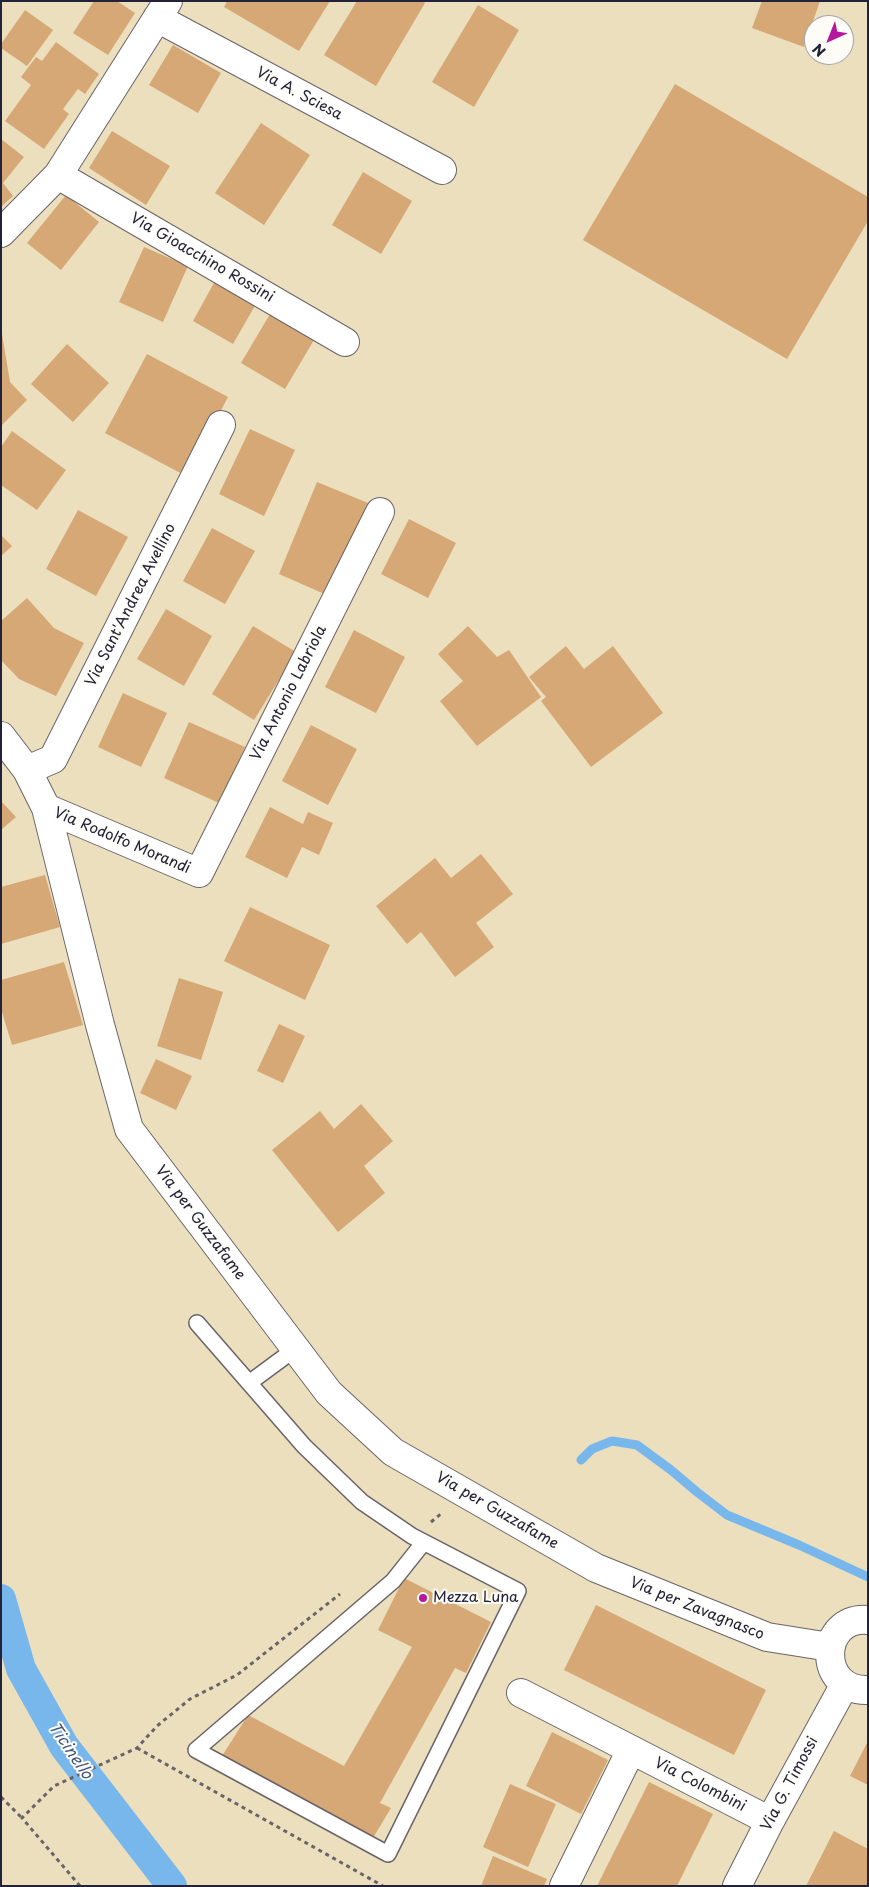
<!DOCTYPE html>
<html>
<head>
<meta charset="utf-8">
<style>
  body { margin:0 }
  #map { position:relative; width:869px; height:1887px; overflow:hidden; background:#ecdfbd; font-family:"Playpen Sans",sans-serif }
  canvas { display:block }
  .frame { position:absolute; inset:0; border:2px solid #22223b; pointer-events:none }
  .north { position:absolute; left:804px; top:15px; width:50px; height:50px; box-sizing:border-box; background:#fdfcf7; border:1px solid #a5a5ac; border-radius:50%; rotate:224deg; font-size:14px; font-weight:700; line-height:20px; text-align:center; color:#22223b }
  .north::after { content:''; display:block; margin:auto; width:18px; height:22px; background:#b5179e; clip-path:polygon(50% 0,100% 100%,50% 72%,0 100%) }
</style>
</head>
<body>
<div id="map">
<canvas width="869" height="1887"></canvas>
<div class="frame"></div>
<div class="north">N</div>
</div>
<script>
const g = document.querySelector('canvas').getContext('2d');
g.lineJoin = 'round';
function strokePath(path, color, width, dash) {
  g.strokeStyle = color;
  g.lineWidth = width;
  g.lineCap = dash ? 'butt' : 'round';
  g.setLineDash(dash || []);
  g.stroke(path);
}
function paint(path, color) {
  g.fillStyle = color;
  g.fill(path, 'evenodd');
}
function label(font, color, halo, rows, align = 'center') {
  g.font = font + ' "Playpen Sans",sans-serif';
  g.lineWidth = 4;
  g.setLineDash([]);
  g.textBaseline = 'middle';
  g.strokeStyle = halo;
  g.fillStyle = color;
  for (const [text, x, y, turn = 0] of rows) {
    g.save();
    g.translate(x, y);
    g.rotate((+turn || 0) * Math.PI / 180);
    g.textAlign = isNaN(turn) ? turn : align;
    if (halo) g.strokeText(text, 0, 0);
    g.fillText(text, 0, 0);
    g.restore();
  }
}
const stream = new Path2D(`
  M581 1460 592 1449 612 1441 637 1445 671 1470 697 1492 727 1515 799 1545 868 1577`);
const canal = new Path2D(`
  M1 1599 21 1669 64 1746 172 1886`);
const building = new Path2D(`
  M94 1H117L135 13 108 55 73 33Z
  M227 1H330L299 51 224 7Z
  M357 1H423L425 3 376 86 324 55Z
  M762 1H820L804 47 752 28Z
  M478 5 519 30 474 107 432 82Z
  M25 10 53 30 27 66 1 48V44Z
  M56 42 99 74 85 94 78 89 63 109 69 114 44 149 5 121 31 85 21 77 36 57 42 61Z
  M173 45 221 73 198 113 149 85Z
  M675 84 868 197V221L787 359 583 240Z
  M261 123 310 155 264 225 215 193Z
  M112 131 170 166 146 205 89 168Z
  M1 139 24 157 3 183 13 196 1 207Z
  M363 172 412 201 381 254 332 225Z
  M66 195 99 222 61 270 27 243Z
  M144 247 188 266 163 322 119 302Z
  M215 281 256 304 233 344 193 321Z
  M270 314 314 340 285 389 241 363Z
  M1 328 10 382 27 400 1 426Z
  M67 344 109 383 73 422 31 384Z
  M147 354 228 397 186 476 105 433Z
  M250 429 295 450 264 516 219 494Z
  M12 431 66 470 37 510 1 485V447Z
  M317 482 368 503 329 596 279 574Z
  M78 510 128 537 96 596 46 569Z
  M409 519 456 543 428 598 381 574Z
  M212 528 255 551 225 604 183 581Z
  M1 535 12 546 1 556Z
  M27 598 54 628 84 643 56 696 19 679 1 660V621Z
  M166 609 212 636 184 686 137 659Z
  M253 626 296 652 254 720 212 694Z
  M468 626 497 657 509 650 541 697 477 746 440 701 463 681 438 654Z
  M354 630 405 657 376 713 325 687Z
  M566 646 584 669 613 646 663 713 591 767 541 701 546 697 529 677Z
  M123 693 167 713 141 767 98 747Z
  M189 722 245 747 219 803 164 778Z
  M311 725 357 749 328 805 282 781Z
  M1 801 16 817 1 830Z
  M270 807 303 824 308 812 333 823 319 855 302 847 287 878 245 857Z
  M481 854 513 894 476 923 494 947 455 977 421 932 407 944 376 906 435 858 451 878Z
  M45 875 60 927 1 944V887Z
  M250 907 330 945 305 1000 224 961Z
  M64 962 83 1025 12 1045 1 1009V980Z
  M179 978 223 992 201 1060 157 1046Z
  M279 1024 305 1036 283 1083 257 1071Z
  M156 1059 192 1076 176 1110 140 1093Z
  M361 1104 393 1141 364 1166 385 1193 338 1232 272 1150 320 1111 334 1129Z
  M404 1578 491 1622 466 1673 455 1668 380 1803 391 1808 373 1838 222 1756 248 1715 344 1766 412 1647 378 1630Z
  M596 1605 766 1690 734 1755 564 1670Z
  M552 1732 608 1760 581 1814 526 1786Z
  M868 1741V1785L850 1776Z
  M649 1782 713 1814 677 1886H597Z
  M510 1784 556 1804 528 1867 483 1847Z
  M834 1831 868 1849V1886H806Z
  M493 1856 547 1879 544 1886H481Z`);
const path = new Path2D(`
  M431 1522 442 1513
  M137 1748 383 1886
  M1 1797 22 1818
  M80 1886 22 1818 54 1786 137 1748 157 1726 190 1699 237 1675 340 1594`);
const lane = new Path2D(`
  M197 1323 304 1446 362 1502 412 1536 518 1591 388 1854 196 1750 393 1581 424 1542
  M249 1383 295 1349`);
const street = new Path2D(`
  M157 18 442 170
  M58 175 345 342
  M1 233 58 175 168 1
  M1 736 27 770 46 808 100 1025 129 1129 329 1393 393 1452 596 1568 767 1637 830 1647
  M27 770 53 759 221 425
  M46 808 199 873 380 512
  M868 1620C818 1616 817 1692 868 1690
  M521 1693 770 1821
  M564 1886 631 1750
  M737 1886 770 1821 845 1684`);
const markers = [
  [423,1598,5,"#b5179e"]
];
const streetNames = [
  ["Via A. Sciesa",299,94,28],
  ["Via Gioacchino Rossini",202,258,30],
  ["Via Sant'Andrea Avellino",131,605,-63],
  ["Via Antonio Labriola",289,693,-63],
  ["Via Rodolfo Morandi",122,841,23],
  ["Via per Guzzafame",200,1223,53],
  ["Via per Guzzafame",497,1511,30],
  ["Via per Zavagnasco",697,1609,22],
  ["Via G. Timossi",790,1784,-62],
  ["Via Colombini",700,1785,27]
];
const poiNames = [
  ["Mezza Luna",433,1598]
];
const waterNames = [
  ["Ticinello",70,1751,56]
];
strokePath(stream, '#78b7ec', 9);
strokePath(canal, '#78b7ec', 30);
paint(building, '#d5a876');
strokePath(lane, '#696468', 18);
strokePath(street, '#696468', 30);
strokePath(path, '#696468', 3, [4, 4]);
strokePath(lane, '#fff', 15);
strokePath(street, '#fff', 28);
for (const [x, y, r, color] of markers) {
  const dot = new Path2D();
  dot.arc(x, y, r, 0, 2 * Math.PI);
  g.fillStyle = color;
  g.fill(dot);
  strokePath(dot, '#fdfcf7', 2);
}
label('15px', '#22223b', '#fdfcf7', streetNames);
label('15px', '#22223b', '#fdfcf7', poiNames, 'left');
label('italic 16px', '#405679', '#fdfcf7', waterNames);
</script>
</body>
</html>
